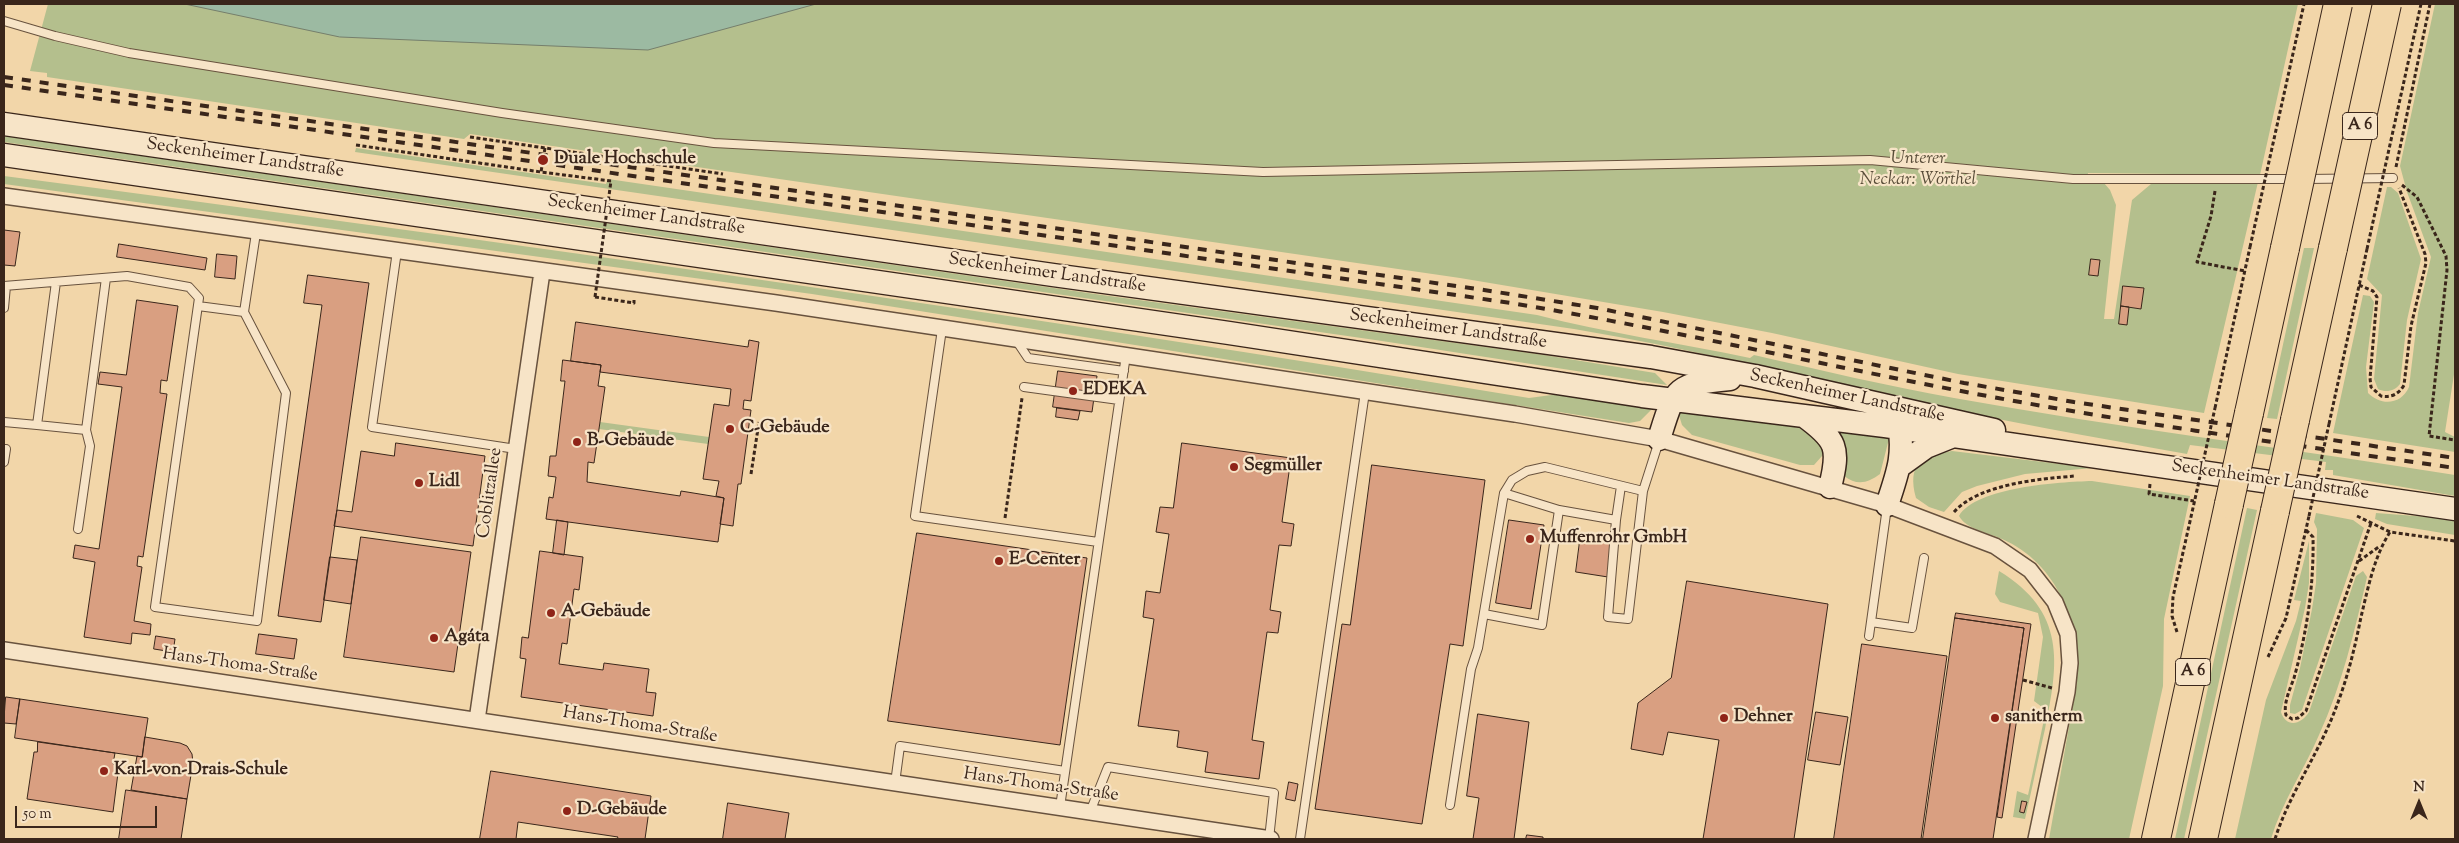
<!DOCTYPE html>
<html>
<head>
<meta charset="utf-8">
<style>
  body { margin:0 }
  #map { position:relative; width:2459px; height:843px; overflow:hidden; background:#f2d6a9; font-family:"Sorts Mill Goudy",serif }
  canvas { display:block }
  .frame { position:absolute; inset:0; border:5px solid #3a261b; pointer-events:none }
  .north { position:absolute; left:2394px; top:778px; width:50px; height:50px; -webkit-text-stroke:4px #f7e4c7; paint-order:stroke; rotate:0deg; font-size:14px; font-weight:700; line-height:20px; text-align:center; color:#3a261b }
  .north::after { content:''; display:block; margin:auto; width:18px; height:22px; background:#3a261b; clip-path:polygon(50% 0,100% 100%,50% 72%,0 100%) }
  .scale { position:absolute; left:15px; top:806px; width:142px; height:22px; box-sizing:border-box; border:2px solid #3a261b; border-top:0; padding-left:6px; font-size:15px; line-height:18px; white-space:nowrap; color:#3a261b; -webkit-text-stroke:4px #f7e4c7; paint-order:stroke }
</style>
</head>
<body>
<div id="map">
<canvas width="2459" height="843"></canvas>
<div class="frame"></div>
<div class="north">N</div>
<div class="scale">50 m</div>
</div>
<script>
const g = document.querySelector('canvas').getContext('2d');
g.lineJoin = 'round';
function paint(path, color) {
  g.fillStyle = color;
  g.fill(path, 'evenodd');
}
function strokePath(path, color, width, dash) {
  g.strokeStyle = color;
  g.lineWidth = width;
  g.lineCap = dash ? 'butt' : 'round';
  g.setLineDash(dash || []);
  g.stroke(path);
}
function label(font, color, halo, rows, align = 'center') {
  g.font = font + ' "Sorts Mill Goudy",serif';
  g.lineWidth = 4.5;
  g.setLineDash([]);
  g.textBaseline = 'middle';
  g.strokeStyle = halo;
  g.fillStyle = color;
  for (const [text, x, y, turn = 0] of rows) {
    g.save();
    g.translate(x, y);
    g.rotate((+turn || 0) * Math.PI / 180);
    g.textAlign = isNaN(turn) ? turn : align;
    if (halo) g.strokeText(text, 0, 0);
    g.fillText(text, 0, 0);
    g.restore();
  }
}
const green = new Path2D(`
  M48 4H2298L2260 175 2088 173 2087 182 2104 183 2110 190 2116 205 2104 319H2114L2132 200 2151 184 2258 182 2204 413 1958 374 1772 333 1663 312 1460 278 470 134 464 139 47 77V73L30 71Z
  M2435 4H2455V368L2445 432 2455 437V452L2333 433 2363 295 2370 296 2374 302 2366 367 2368 393C2381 406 2401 405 2409 387L2418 313 2431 257 2407 192 2400 166Z
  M4 136 1102 295 1544 355 1655 373 1667 385 1382 341 4 142Z
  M356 148 606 184 608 179 1537 315C1607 333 1679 343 1750 358L1754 355C1820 370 1887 386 1954 398 2120 428 2288 448 2455 475V496L2333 475V470H2325L2326 462 2190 445 2187 454C2094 437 2000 421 1908 400 1797 375 1687 348 1574 329L355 152Z
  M4 176C513 243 1022 314 1529 398L1559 394 1652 409 1640 421 1629 423 812 294 4 184Z
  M2387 187H2391L2398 193 2421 259 2407 320 2400 384C2395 391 2386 393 2378 389L2374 379 2382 295 2367 279Z
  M2304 248H2314L2277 419 2267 418Z
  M1683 409 1801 428 1824 444 1822 456 1814 465H1800L1692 435 1682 425 1678 412Z
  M600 422 709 437 708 444 599 429Z
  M1830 424 1891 431 1880 474C1868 483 1857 486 1844 476 1843 451 1847 443 1830 424Z
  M1952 451 2093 468 2025 474 1977 486 1962 492 1944 512 1929 507 1916 498C1907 464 1921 456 1952 451Z
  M2092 481 2190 496 2164 619 2163 686 2129 839H2049L2077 682C2080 625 2059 564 2002 539 1989 533 1966 529 1959 516 1976 487 2060 482 2092 481Z
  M2247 508 2257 510 2184 839H2175Z
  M2316 513 2353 520 2364 528 2302 710 2295 714 2290 713V705L2300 668 2312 609 2316 583 2317 529 2314 522Z
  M2376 513 2455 519V535L2387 524 2375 519Z
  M2309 541V583L2305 608 2281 712C2286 728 2301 725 2309 712L2356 576 2363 571 2367 577C2355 630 2342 685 2319 735 2304 770 2282 802 2271 839H2235L2266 700 2296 621 2301 601 2294 600Z
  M1999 571C2066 612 2059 662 2045 729 2038 759 2032 789 2025 819L2013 817 2017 791 2028 795 2046 710 2034 701 2043 637 2038 613 2000 602 1995 594Z`);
const water = new Path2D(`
  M185 4H816L648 50 340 37Z`);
const building = new Path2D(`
  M4 230 20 232 15 266 4 265Z
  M119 244 207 258 205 270 117 257Z
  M217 254 237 256 235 279 215 277Z
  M2091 259 2100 260 2098 276 2089 275Z
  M308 275 369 283 321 622 278 616 322 305 304 303Z
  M2123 286 2144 288 2141 309 2121 306Z
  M137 300 178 306 167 381 161 380 160 393 167 394 143 557 138 556 137 566 142 567 134 621 151 624 150 635 132 633 131 644 84 637 95 562 73 558 75 545 99 549 122 387 98 384 100 372 126 375Z
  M2121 306 2129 307 2127 325 2119 324Z
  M576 322 748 347 749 340 759 342 751 401 744 400 743 409 751 410 741 484H738L733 526 720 524 724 498 716 496 719 481 703 479 714 404 729 406 731 389 600 372 601 365 571 361Z
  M563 360 601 365 598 386 605 387 600 422 594 463 588 462 587 482 680 496 681 491 724 498 718 542 546 519 549 497 553 498 556 477 548 476 550 456H556L565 381H561Z
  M1058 371 1097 376 1092 412 1053 407Z
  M1057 408 1080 411 1078 420 1056 417Z
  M396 443 485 456 473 546 334 526 337 510 352 512 361 451 394 456Z
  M1182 443 1291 458 1282 522 1294 524 1291 546 1279 545 1270 610 1281 612 1278 633 1267 632 1252 740 1264 742 1259 779 1205 772 1208 752 1177 747 1179 731 1138 726 1154 619 1143 617 1146 591 1160 593 1169 534 1156 532 1160 507 1173 508Z
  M1372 465 1485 480 1463 646 1450 644 1422 824 1315 809 1342 624 1350 625Z
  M557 520 568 522 564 555 553 553Z
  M1509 520 1544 525 1531 609 1496 603Z
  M917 533 1087 558 1060 745 888 721Z
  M1581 533 1611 537 1608 577 1576 572Z
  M361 537 471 552 454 672 344 657Z
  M540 551 583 557 579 590 574 589 567 644 562 643 559 664 603 670 604 663 649 669 646 692 656 693 653 716 521 697 526 659 520 658 522 637 528 638Z
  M330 557 357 560 351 604 324 600Z
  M1687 581 1828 604 1794 839H1703L1719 740 1668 732 1663 755 1631 749 1638 703 1671 678Z
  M1956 613 2031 624 2002 818 1997 817 2024 628 1955 618Z
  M1955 618 2024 628 1993 839H1923Z
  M259 634 297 639 294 659 256 654Z
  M156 636 175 639 173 652 154 649Z
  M1862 644 1947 656 1921 839H1834Z
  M6 697 20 699 16 724 4 723Z
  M20 699 148 718 142 757 15 738Z
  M1816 712 1848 717 1840 765 1808 760Z
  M1478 714 1529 722 1514 839H1473L1479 798 1467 796Z
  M145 737 180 743 187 746 192 754 193 763 187 799 131 790 137 756 142 757Z
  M38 742 115 753 113 764 119 765 113 812 27 799 34 752H37Z
  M491 771 651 796 645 839H617L618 837 518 822 516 839H480Z
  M1289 782 1298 784 1295 801 1286 799Z
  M126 790 187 799 181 839H119Z
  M2022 801 2027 802 2024 813 2020 812Z
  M728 803 789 813 785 839H723Z
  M1527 835 1543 837V839H1526Z`);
const path = new Path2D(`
  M470 137 723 174
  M356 145 541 172
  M545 148 541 172 611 181
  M2396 167 2430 4
  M2402 185 2417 197 2446 256 2447 270 2429 436 2455 440
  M2215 191 2211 216 2197 262 2245 271
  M2359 285 2373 291 2377 297 2370 378 2371 387 2381 396C2391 398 2399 394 2404 385L2411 326 2426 263 2425 254 2399 188
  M595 297 634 303V300
  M2215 408 2250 247
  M2329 424 2367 249
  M751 474 759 422
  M2150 484 2149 494 2194 501
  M1954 512C1979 484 2039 479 2075 476
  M2357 516 2390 532 2455 541
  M1005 518 1022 398
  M2306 530 2313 537C2314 585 2307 632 2294 678 2290 689 2283 704 2286 715L2292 719 2298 718 2306 711 2371 523
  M2359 561 2380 546
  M2177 632 2172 616 2173 597 2195 499
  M2268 657 2286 618 2309 516
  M2023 680 2052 688
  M2275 839C2290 792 2320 752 2337 705 2348 676 2355 647 2361 617 2368 588 2374 557 2390 532`);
const lane = new Path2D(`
  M4 21 55 36 129 53 502 113 714 143 1263 172 1870 160 2073 179H2294
  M2306 179 2393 178
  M397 251 372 427 516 449
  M4 286 127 276 189 287 199 298 155 607 257 621 286 393 244 312 256 233
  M198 306 244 312
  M4 308 6 286
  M942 329 915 516 1098 542
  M1016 340 1028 358 1124 371
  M1024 387 1119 400
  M4 422 37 425 56 282
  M37 425 86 430 106 278
  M4 449H6L4 462
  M1504 493 1559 510 1616 520 1621 486
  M1616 520 1608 617 1628 619 1643 491 1659 441
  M78 529 90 446 86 430
  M1484 614 1542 625 1559 510
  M1871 622 1912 628 1924 558
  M1869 636 1887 507
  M895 783 900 746 1065 771
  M1450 805 1471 669 1478 648 1504 493 1512 480 1527 471 1545 467 1643 491
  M1060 807 1126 355
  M1090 812 1108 767 1274 793 1269 839
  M1300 839 1365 392`);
const street = new Path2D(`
  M4 196 776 303 1515 414 1659 439 1887 505 1995 546 2030 570 2055 602 2068 634 2070 663 2067 692 2036 839
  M4 650 1271 839
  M477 720 542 272`);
const secondary = new Path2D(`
  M4 124 1053 275 1651 357 1755 376 1994 430
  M4 155 1229 333 1642 396 1885 426 2455 509
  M1804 416C1837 440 1840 448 1830 487
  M1659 439C1675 388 1674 384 1730 379
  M1901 465 1926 447 1951 437
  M1887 505C1899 470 1905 453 1898 416`);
const highway = new Path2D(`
  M2249 413 2285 248
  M2295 420 2333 248
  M2156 839 2229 504
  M2203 839 2275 511`);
const rail = new Path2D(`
  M4 77 1484 290 1597 308 1964 383 2074 402 2455 458
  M4 85 1511 303C1674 330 1835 368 1998 398 2150 426 2303 446 2455 468`);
const pathBridge = new Path2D(`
  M2250 247 2304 4
  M2367 249 2421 4
  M595 297 611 181
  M2195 499 2215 408
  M2309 516 2329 424`);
const highwayBridge = new Path2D(`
  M2285 248 2338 4
  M2333 248 2387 4
  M2229 504 2249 413
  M2275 511 2295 420`);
const markers = [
  [543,160,6,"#8f2418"],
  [1073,391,5,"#8f2418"],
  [730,429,5,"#8f2418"],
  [577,442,5,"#8f2418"],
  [1234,467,5,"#8f2418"],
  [419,483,5,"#8f2418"],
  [1530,539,5,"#8f2418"],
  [999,561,5,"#8f2418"],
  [551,613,5,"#8f2418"],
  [434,638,5,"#8f2418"],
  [1724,718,5,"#8f2418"],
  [1995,718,5,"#8f2418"],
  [104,771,5,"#8f2418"],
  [567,811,5,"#8f2418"]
];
const shields = [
  [2360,126,35],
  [2193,672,35]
];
const shieldNames = [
  ["A 6",2360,126],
  ["A 6",2193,672]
];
const streetNames = [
  ["Seckenheimer Landstraße",245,159,8],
  ["Seckenheimer Landstraße",646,216,8],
  ["Seckenheimer Landstraße",1047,274,8],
  ["Seckenheimer Landstraße",1448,330,8],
  ["Seckenheimer Landstraße",1847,397,12],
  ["Seckenheimer Landstraße",2270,481,8],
  ["Coblitzallee",491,493,-82],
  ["Hans-Thoma-Straße",240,666,8],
  ["Hans-Thoma-Straße",640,726,9],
  ["Hans-Thoma-Straße",1041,786,8]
];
const poiNames = [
  ["Duale Hochschule",554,160],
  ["EDEKA",1083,391],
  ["C-Gebäude",740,429],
  ["B-Gebäude",587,442],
  ["Segmüller",1244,467],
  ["Lidl",429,483],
  ["Muffenrohr GmbH",1540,539],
  ["E-Center",1009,561],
  ["A-Gebäude",561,613],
  ["Agáta",444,638],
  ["Dehner",1734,718],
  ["sanitherm",2005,718],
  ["Karl-von-Drais-Schule",114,771],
  ["D-Gebäude",577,811]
];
const parkNames = [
  ["Unterer",1918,160],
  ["Neckar: Wörthel",1918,181]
];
paint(green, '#b4bf8d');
paint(water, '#9cbaa2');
strokePath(water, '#757f6c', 1);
paint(building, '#d99f81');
strokePath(building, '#3a261b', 1);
strokePath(lane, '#68523e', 10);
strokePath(street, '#68523e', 18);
strokePath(secondary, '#3a261b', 25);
strokePath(highway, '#3a261b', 30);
strokePath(path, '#3a261b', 3, [4, 2.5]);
strokePath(lane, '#f7e4c7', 8);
strokePath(street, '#f7e4c7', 15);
strokePath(secondary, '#f7e4c7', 22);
strokePath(highway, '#f2d6a9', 28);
strokePath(rail, '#3a261b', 4, [9, 9]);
strokePath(highwayBridge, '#3a261b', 30, []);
strokePath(pathBridge, '#3a261b', 3, [4, 2.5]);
strokePath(highwayBridge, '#f2d6a9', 28);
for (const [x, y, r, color] of markers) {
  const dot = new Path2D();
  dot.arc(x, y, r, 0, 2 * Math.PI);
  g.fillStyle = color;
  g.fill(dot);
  strokePath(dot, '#f7e4c7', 2);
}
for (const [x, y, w] of shields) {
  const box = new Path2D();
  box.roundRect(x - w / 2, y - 13.5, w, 27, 4);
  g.fillStyle = '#f7e4c7';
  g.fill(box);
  strokePath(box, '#3a261b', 1);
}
label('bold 16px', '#3a261b', null, shieldNames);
label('18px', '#3a261b', '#f7e4c7', streetNames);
label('bold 18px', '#3a261b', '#f7e4c7', poiNames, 'left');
label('italic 18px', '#584c38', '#f7e4c7', parkNames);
</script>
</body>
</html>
